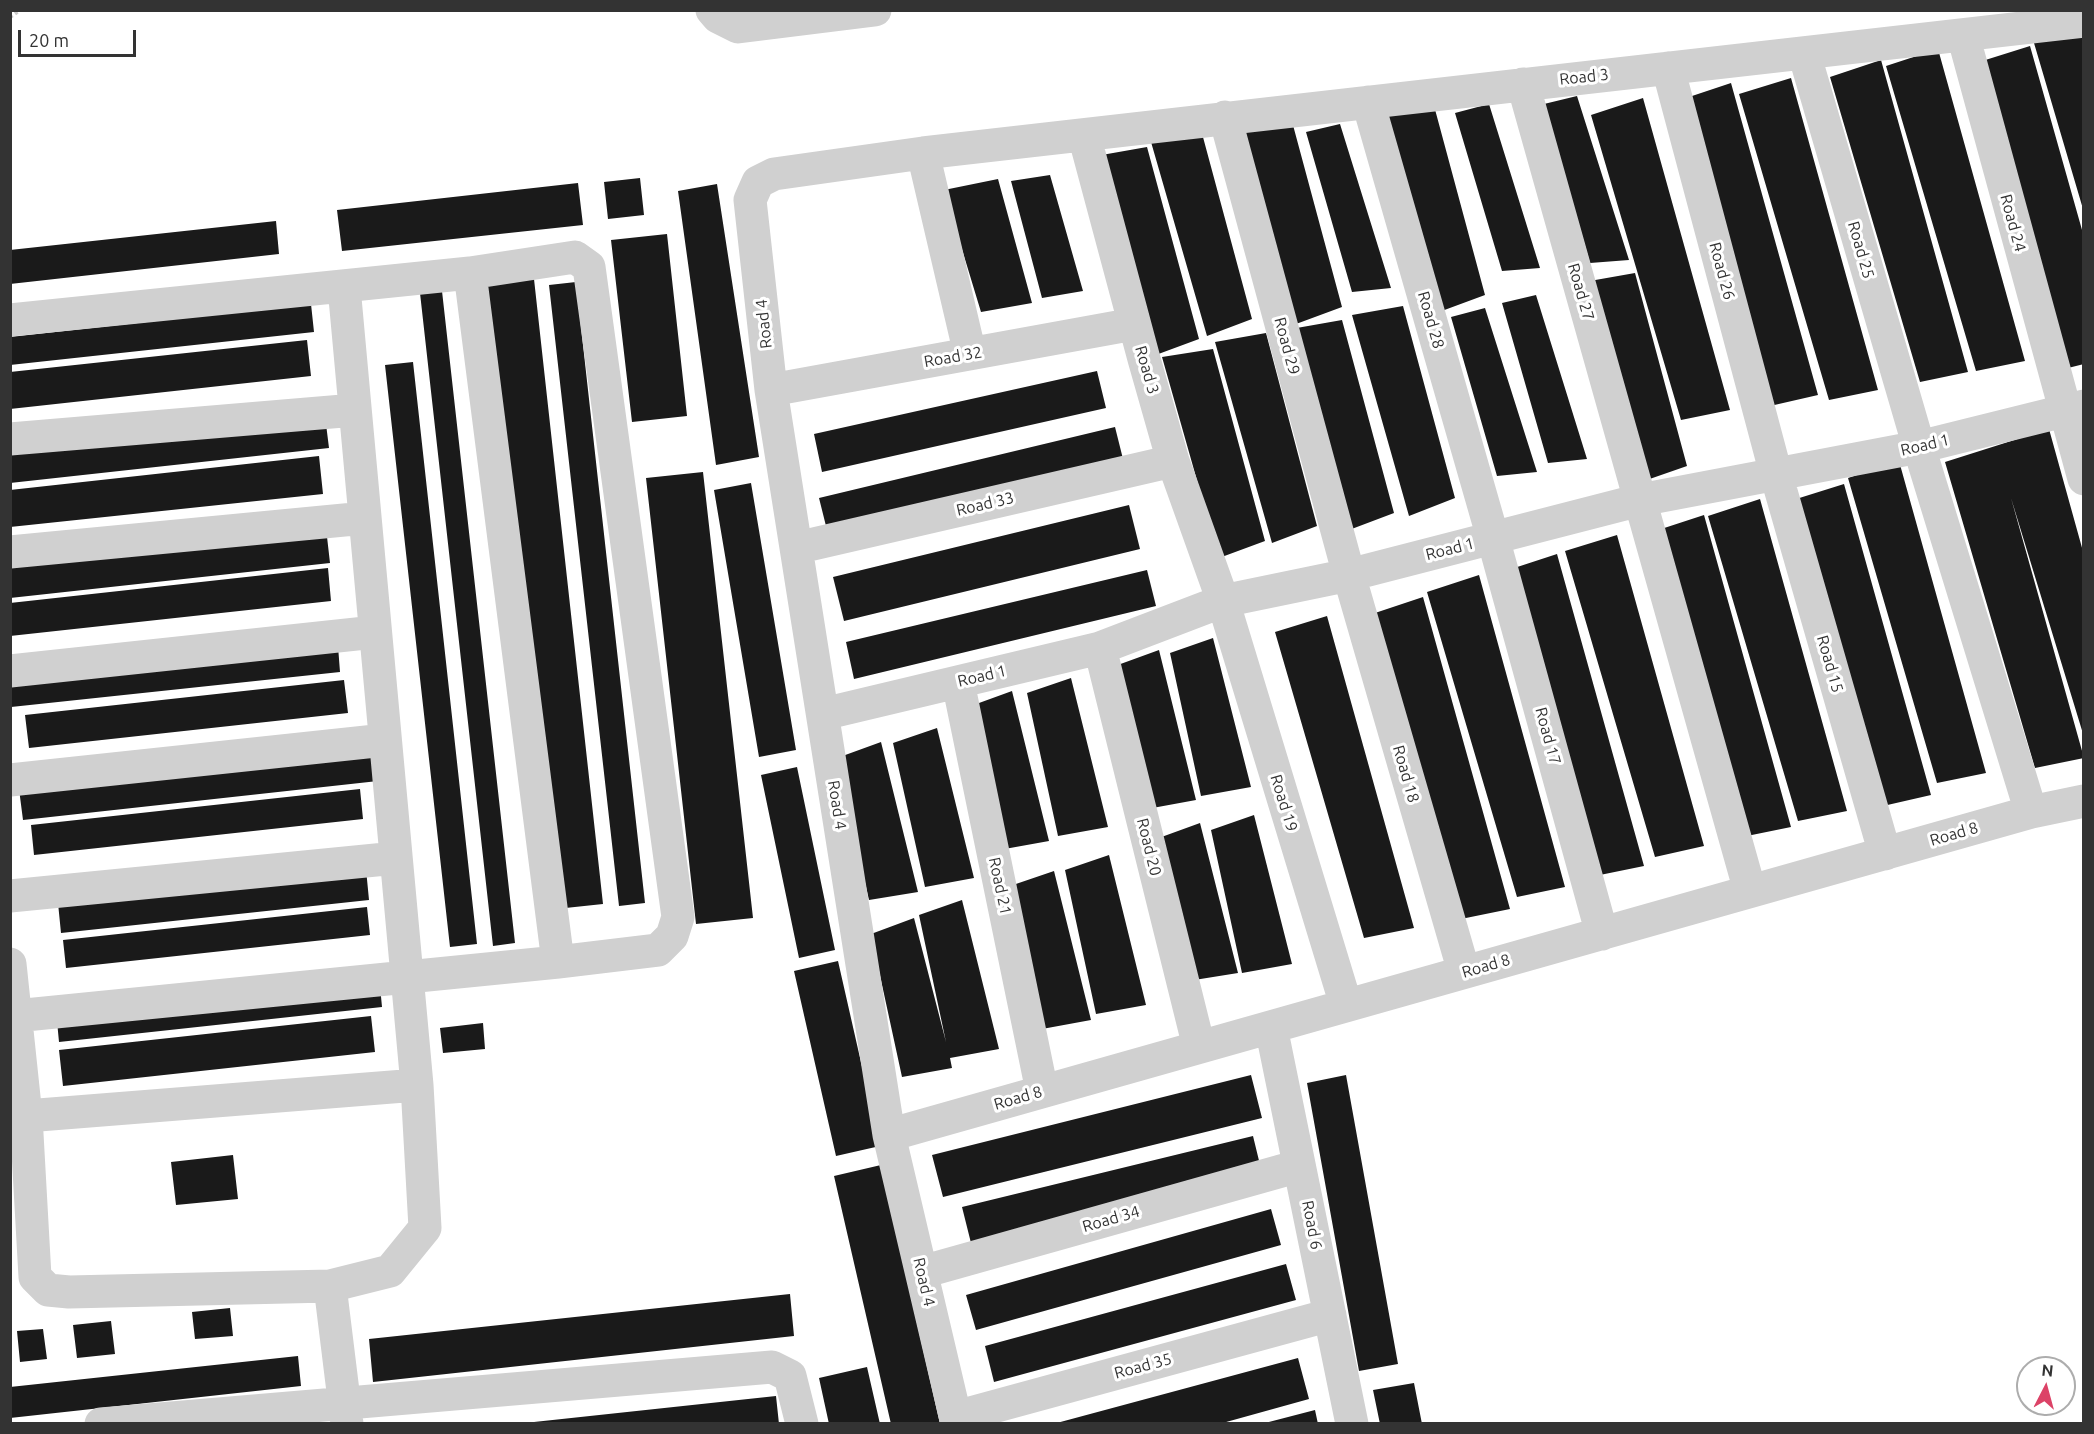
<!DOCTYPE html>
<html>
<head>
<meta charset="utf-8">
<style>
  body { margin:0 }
  #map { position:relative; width:2094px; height:1434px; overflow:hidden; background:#fff; font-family:Ubuntu,sans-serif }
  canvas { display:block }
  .frame { position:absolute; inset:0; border:12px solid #333; pointer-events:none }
  .north { position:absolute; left:2016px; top:1356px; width:60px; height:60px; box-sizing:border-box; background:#fff; border:2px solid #adadad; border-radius:50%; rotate:6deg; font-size:16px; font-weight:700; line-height:24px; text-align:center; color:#333 }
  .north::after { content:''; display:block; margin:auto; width:21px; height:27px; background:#dc4367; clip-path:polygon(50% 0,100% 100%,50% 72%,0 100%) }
  .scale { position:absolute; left:18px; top:30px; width:118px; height:27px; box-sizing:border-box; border:3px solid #333; border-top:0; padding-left:8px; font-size:18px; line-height:21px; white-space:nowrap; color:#333; -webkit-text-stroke:4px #fff; paint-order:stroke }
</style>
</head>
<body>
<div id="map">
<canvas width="2094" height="1434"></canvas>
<div class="frame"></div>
<div class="north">N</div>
<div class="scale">20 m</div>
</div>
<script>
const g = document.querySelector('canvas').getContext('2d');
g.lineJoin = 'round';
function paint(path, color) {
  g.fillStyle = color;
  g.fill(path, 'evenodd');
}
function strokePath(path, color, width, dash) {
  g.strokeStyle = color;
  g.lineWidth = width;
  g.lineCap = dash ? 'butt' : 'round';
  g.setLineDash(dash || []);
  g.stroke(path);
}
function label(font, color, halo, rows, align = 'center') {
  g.font = font + ' Ubuntu,sans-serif';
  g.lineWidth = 6;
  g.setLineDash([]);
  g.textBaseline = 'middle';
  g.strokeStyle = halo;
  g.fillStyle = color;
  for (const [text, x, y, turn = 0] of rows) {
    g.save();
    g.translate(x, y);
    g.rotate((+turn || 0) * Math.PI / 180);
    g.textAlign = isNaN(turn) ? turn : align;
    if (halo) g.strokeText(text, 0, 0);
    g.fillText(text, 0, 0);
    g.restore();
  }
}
const building = new Path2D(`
  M2084 27V209H2083L2034 43Z
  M2030 46 2084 237V364L2068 368 1979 62Z
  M1938 49 2025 361 1976 371 1886 66Z
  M1881 60 1968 372 1920 382 1830 77Z
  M1791 78 1878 390 1829 400 1739 94Z
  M1731 83 1818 395 1770 406 1680 100Z
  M1577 96 1629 260 1590 263 1544 104Z
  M1643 98 1730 410 1681 420 1591 115Z
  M1433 102 1485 295 1439 312 1382 111Z
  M1489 104 1540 268 1502 271 1455 113Z
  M1290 114 1342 307 1296 324 1239 123Z
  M1340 124 1391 288 1352 292 1306 132Z
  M1200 126 1252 319 1207 336 1149 135Z
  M1147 147 1199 339 1153 356 1096 156Z
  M1050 175 1083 291 1042 298 1011 181Z
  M640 178 644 215 608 219 604 182Z
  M998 179 1032 303 981 312 944 190Z
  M578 183 583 225 342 251 337 210Z
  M717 184 759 457 716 465 678 191Z
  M276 221 279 254 10 284V250Z
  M667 234 687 416 632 422 611 240Z
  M1635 273 1687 466 1641 482 1584 282Z
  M534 279 603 904 556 909 487 284Z
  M576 282 645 903 619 906 549 285Z
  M442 291 515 943 493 946 420 293Z
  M1536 295 1587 459 1548 463 1502 303Z
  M311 304 314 332 10 365V337Z
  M1403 306 1455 498 1409 516 1352 315Z
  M1485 308 1537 472 1497 476 1451 317Z
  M1342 320 1394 513 1349 530 1291 329Z
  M1266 333 1317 526 1272 543 1215 342Z
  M307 340 311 376 10 409V372Z
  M1213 349 1265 541 1219 558 1162 357Z
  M413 362 477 944 450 947 385 365Z
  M1097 371 1106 408 822 472 814 434Z
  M325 416 329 448 10 483V450Z
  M1115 427 1123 459 827 530 819 498Z
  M2049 429 2084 555V737L2011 498 2084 758 2035 768 1945 462Z
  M319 456 323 494 10 527V490Z
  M1899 461 1986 773 1937 783 1848 478Z
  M703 472 753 918 696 924 646 478Z
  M751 483 796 750 759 757 714 490Z
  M1844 484 1931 795 1883 806 1793 500Z
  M1760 499 1847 811 1798 821 1708 516Z
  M1129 505 1140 549 844 621 833 577Z
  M1704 515 1791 827 1742 837 1652 532Z
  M326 528 330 563 10 598V562Z
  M1617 535 1704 846 1655 857 1565 551Z
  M1557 554 1644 866 1595 876 1505 571Z
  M328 568 331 601 10 636V603Z
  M1147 570 1156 606 854 679 846 642Z
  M1479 575 1565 887 1517 897 1427 592Z
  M1423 597 1510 909 1461 919 1372 614Z
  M1327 616 1414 928 1364 938 1275 632Z
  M1213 638 1251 787 1201 796 1170 653Z
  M338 646 340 672 11 707 10 682Z
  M1159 650 1196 800 1147 809 1115 666Z
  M1071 678 1108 827 1058 836 1027 693Z
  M344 680 348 713 29 748 25 715Z
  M1012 691 1049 841 999 850 968 707Z
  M937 728 974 878 925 887 893 743Z
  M881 742 918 892 869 900 837 758Z
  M374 750 378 781 23 820 19 789Z
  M797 767 835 950 799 958 761 775Z
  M360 789 363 819 34 855 31 825Z
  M1254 815 1292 964 1242 973 1211 830Z
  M1200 823 1238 973 1188 981 1156 839Z
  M1109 855 1146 1005 1096 1014 1065 870Z
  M366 869 369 900 61 933 58 903Z
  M1054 871 1091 1020 1042 1029 1010 886Z
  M962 900 999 1049 950 1058 952 1068 902 1077 871 934 914 918 946 1042 919 915Z
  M367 907 370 935 66 968 63 940Z
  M838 961 880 1146 836 1156 794 971Z
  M380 986 382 1007 59 1042 57 1021Z
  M371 1016 375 1052 63 1086 59 1050Z
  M483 1023 485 1049 443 1053 440 1028Z
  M1251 1075 1262 1118 943 1197 932 1155Z
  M1346 1075 1398 1364 1359 1371 1307 1083Z
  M1253 1136 1262 1173 971 1243 962 1207Z
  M233 1155 238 1199 176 1205 171 1162Z
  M881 1165 940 1424H891L834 1176Z
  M1271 1209 1281 1245 976 1330 966 1295Z
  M1286 1264 1296 1300 994 1382 985 1346Z
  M790 1294 794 1336 373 1382 369 1339Z
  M230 1308 233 1336 195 1339 192 1312Z
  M111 1321 115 1354 77 1358 73 1325Z
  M43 1329 47 1359 20 1362 17 1331Z
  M298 1356 301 1386 10 1418V1387Z
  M1298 1358 1309 1399 1219 1424H1053Z
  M867 1367 880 1424H829L819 1378Z
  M1414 1383 1422 1424H1380L1373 1390Z
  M776 1396 779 1424H534V1422Z
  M1315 1410 1318 1424H1265V1423Z`);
const path = new Path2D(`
  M10 17 20 10`);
const street = new Path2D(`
  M712 10 718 17 738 27 875 10
  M1963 35 2084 479
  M1804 53 1919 447 2031 812
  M1668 68 1776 474 1885 854
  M1523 84 1750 891
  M1368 102 1493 538 1602 934
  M1225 117 1349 575 1464 972
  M1084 135 1144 359 1173 461 1223 601 1346 1005
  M923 153 970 354
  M470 273 558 962
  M10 320 470 273 575 257 589 267 678 917 672 936 658 950 558 962 15 1016
  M771 390 1134 324
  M10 439 355 410
  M796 548 1173 461
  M10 552 365 518
  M1100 648 1199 1047
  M10 671 375 632
  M958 682 1042 1091
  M823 714 1100 648 1223 601 1349 575 1640 500 1919 447 2084 406
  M10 780 385 740
  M10 896 396 858
  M10 964 26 1116 35 1277 48 1290 69 1292 330 1286 390 1271 425 1228 417 1085 344 287
  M1271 1027 1352 1424
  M26 1116 417 1085
  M889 1135 2031 812 2084 801
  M922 1272 1299 1166
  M330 1286 347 1424
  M956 1417 1330 1315
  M101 1424 772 1367 790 1376 802 1424
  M957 1424 889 1135 771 390 750 200 758 182 774 174 923 153 2084 21`);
const streetNames = [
  ["Road 3",1584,77,-6],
  ["Road 24",2013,223,75],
  ["Road 25",1861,250,74],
  ["Road 26",1722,271,75],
  ["Road 27",1581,292,74],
  ["Road 28",1431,320,74],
  ["Road 4",764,324,-96],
  ["Road 29",1287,346,75],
  ["Road 32",953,357,-10],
  ["Road 3",1147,370,74],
  ["Road 1",1925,445,-13],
  ["Road 33",985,504,-13],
  ["Road 1",1450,549,-14],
  ["Road 15",1830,664,74],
  ["Road 1",982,676,-13],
  ["Road 17",1548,736,75],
  ["Road 18",1406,774,74],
  ["Road 19",1284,803,73],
  ["Road 4",837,805,81],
  ["Road 8",1954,834,-16],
  ["Road 20",1149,847,76],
  ["Road 21",1000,886,78],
  ["Road 8",1486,966,-16],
  ["Road 8",1018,1098,-16],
  ["Road 34",1111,1219,-16],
  ["Road 6",1312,1225,79],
  ["Road 4",924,1282,77],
  ["Road 35",1143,1366,-15]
];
paint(building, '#1a1a1a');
strokePath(path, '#cacaca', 4, [3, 3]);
strokePath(street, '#d0d0d0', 33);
label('16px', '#333', '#fff', streetNames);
</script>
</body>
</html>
